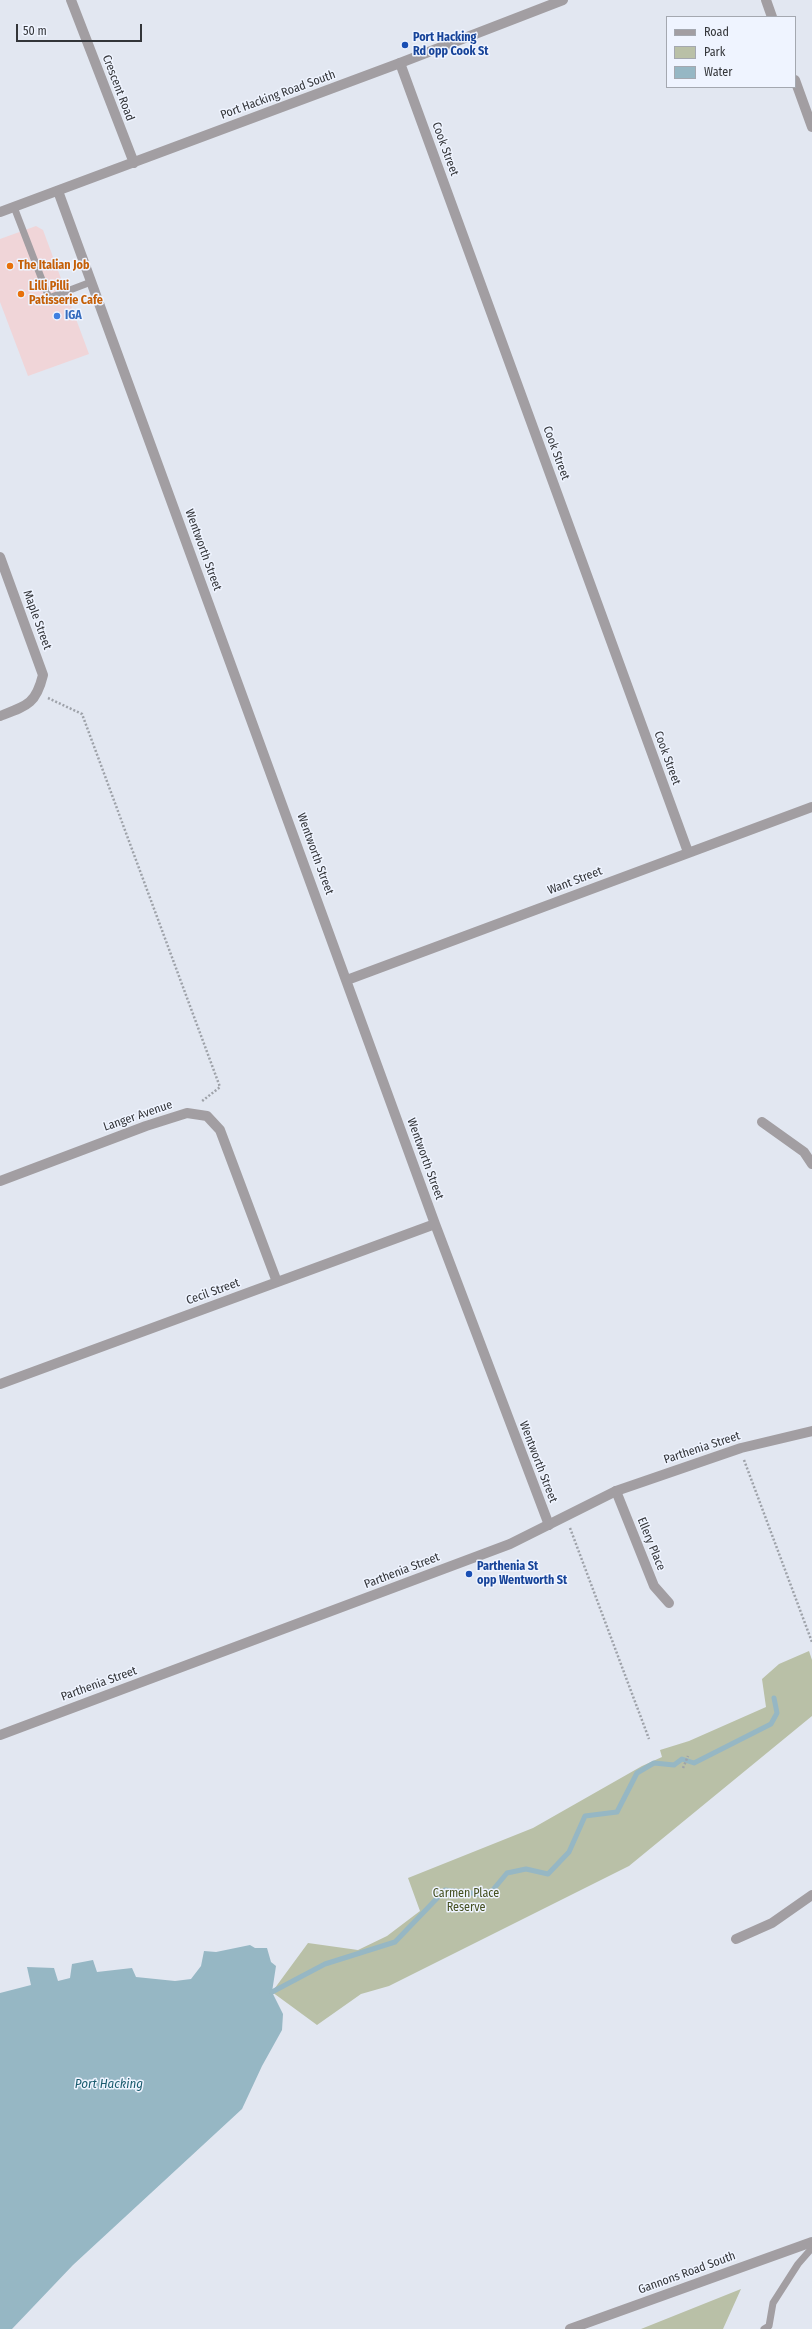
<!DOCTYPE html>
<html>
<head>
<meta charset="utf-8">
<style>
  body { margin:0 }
  #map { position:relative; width:812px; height:2329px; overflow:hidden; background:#e2e7f1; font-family:"Fira Sans Condensed",sans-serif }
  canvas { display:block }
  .legend { position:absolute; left:666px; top:16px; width:130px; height:72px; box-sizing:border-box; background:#eff4ff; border:1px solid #a4a8b0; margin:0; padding:5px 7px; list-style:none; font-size:12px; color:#333539 }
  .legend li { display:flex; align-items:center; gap:8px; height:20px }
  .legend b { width:20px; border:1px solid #a4a8b0 }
  .scale { position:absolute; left:16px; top:24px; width:126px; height:18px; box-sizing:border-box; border:2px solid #333539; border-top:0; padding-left:5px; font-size:12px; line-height:14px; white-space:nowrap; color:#333539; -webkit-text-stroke:3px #eff4ff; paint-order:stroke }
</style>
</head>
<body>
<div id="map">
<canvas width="812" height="2329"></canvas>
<ul class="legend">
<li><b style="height:5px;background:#a29ea2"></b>Road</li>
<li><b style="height:11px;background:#b9c0a7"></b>Park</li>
<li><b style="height:11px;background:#96b7c4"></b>Water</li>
</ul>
<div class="scale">50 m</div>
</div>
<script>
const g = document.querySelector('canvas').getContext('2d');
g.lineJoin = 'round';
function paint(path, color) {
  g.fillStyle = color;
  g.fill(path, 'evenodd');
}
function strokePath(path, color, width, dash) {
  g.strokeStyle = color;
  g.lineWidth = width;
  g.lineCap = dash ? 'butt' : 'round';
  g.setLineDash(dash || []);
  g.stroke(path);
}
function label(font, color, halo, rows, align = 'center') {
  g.font = font + ' "Fira Sans Condensed",sans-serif';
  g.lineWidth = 3;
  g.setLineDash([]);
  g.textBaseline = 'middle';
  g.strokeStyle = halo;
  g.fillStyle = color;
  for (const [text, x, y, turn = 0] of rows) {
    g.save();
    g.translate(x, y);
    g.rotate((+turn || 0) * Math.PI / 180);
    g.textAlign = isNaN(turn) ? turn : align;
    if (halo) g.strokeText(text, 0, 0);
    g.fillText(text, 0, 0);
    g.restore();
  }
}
const commercial = new Path2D(`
  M36 226 43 230 89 354 28 376 0 302V239Z`);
const green = new Path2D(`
  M809 1651 812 1660V1716L629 1866 389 1986 361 1994 317 2025 272 1992 308 1943 358 1950 387 1936 420 1911 408 1878 533 1828 642 1766 662 1757 660 1750 689 1741 766 1707 762 1679 779 1664Z
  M741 2289 723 2329H641Z`);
const water = new Path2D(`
  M250 1945 255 1948H267L271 1962 276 1966 272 1992 283 2014 282 2030 262 2066 242 2109 73 2265 12 2329H0V1993L31 1985 27 1967 54 1968 58 1981 70 1978 72 1964 93 1960 97 1972 132 1968 136 1977 175 1981 191 1979 201 1966 204 1951 216 1952Z`);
const stream = new Path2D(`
  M272 1992 325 1964 395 1942 445 1890 479 1894 492 1891 507 1873 526 1869 548 1874 569 1852 585 1816 617 1812 637 1773 654 1763 674 1765 682 1759 694 1763 771 1724 777 1713 774 1698`);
const path = new Path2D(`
  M48 698 82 714 220 1087 201 1102
  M744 1460 812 1642
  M570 1528 649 1739
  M683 1768 688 1756`);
const service = new Path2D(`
  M14 207 49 298 91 282
  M764 2329 769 2326 773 2303 798 2264 812 2248`);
const minor = new Path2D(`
  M766 0 772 17
  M400 63 688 852
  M795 80 812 127
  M58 191 435 1224 549 1525
  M0 557 43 675C36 704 27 706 0 716
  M347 980 812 807
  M762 1122 804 1152 812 1164
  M0 1181 146 1126 187 1113 207 1116 220 1130 277 1282
  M0 1384 435 1224
  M616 1491 654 1586 669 1603
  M736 1939 772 1923 812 1895`);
const tertiary = new Path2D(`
  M71 0 134 163
  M0 212 400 63 563 0
  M0 1735 510 1544 616 1491 741 1448 812 1431
  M570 2329 812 2242`);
const markers = [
  [405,45,4,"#1a4fb4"],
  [10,266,4,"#e8710a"],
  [21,294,4,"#e8710a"],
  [57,316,4,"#3f7fe0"],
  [469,1574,4,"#1a4fb4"]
];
const transitNames = [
  ["Port Hacking",413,38],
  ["Rd opp Cook St",413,52],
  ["Parthenia St",477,1567],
  ["opp Wentworth St",477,1581]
];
const streetNames = [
  ["Crescent Road",118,88,69],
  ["Port Hacking Road South",278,95,-20],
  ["Cook Street",445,149,70],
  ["Cook Street",556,453,70],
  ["Wentworth Street",203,550,70],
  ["Maple Street",37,620,70],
  ["Cook Street",667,758,70],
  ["Wentworth Street",315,854,70],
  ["Want Street",575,881,-21],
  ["Langer Avenue",138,1116,-19],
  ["Wentworth Street",425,1159,70],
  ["Cecil Street",213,1292,-20],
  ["Parthenia Street",702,1448,-18],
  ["Wentworth Street",538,1462,69],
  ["Ellery Place",651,1544,68],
  ["Parthenia Street",402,1571,-21],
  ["Parthenia Street",99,1684,-20],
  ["Gannons Road South",687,2273,-20]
];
const foodNames = [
  ["The Italian Job",18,266],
  ["Lilli Pilli",29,287],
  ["Patisserie Cafe",29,301]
];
const shopNames = [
  ["IGA",65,316]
];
const parkNames = [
  ["Carmen Place",466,1894],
  ["Reserve",466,1908]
];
const waterNames = [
  ["Port Hacking",109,2084]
];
paint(commercial, '#f0d5d8');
paint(green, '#b9c0a7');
paint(water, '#96b7c4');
strokePath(stream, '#96b7c4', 5);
strokePath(path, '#9ea2a9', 2.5, [2, 2]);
strokePath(service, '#a29ea2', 7);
strokePath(minor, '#a29ea2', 10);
strokePath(tertiary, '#a29ea2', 10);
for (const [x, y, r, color] of markers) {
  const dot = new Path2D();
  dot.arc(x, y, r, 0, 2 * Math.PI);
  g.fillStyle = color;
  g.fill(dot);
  strokePath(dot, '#eff4ff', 1.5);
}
label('bold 12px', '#164399', '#eff4ff', transitNames, 'left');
label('12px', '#333539', '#eff4ff', streetNames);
label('bold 12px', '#c56008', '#eff4ff', foodNames, 'left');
label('bold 12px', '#366cbe', '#eff4ff', shopNames, 'left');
label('12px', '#455021', '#eff4ff', parkNames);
label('italic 13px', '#1b5c6f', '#eff4ff', waterNames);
</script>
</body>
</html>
